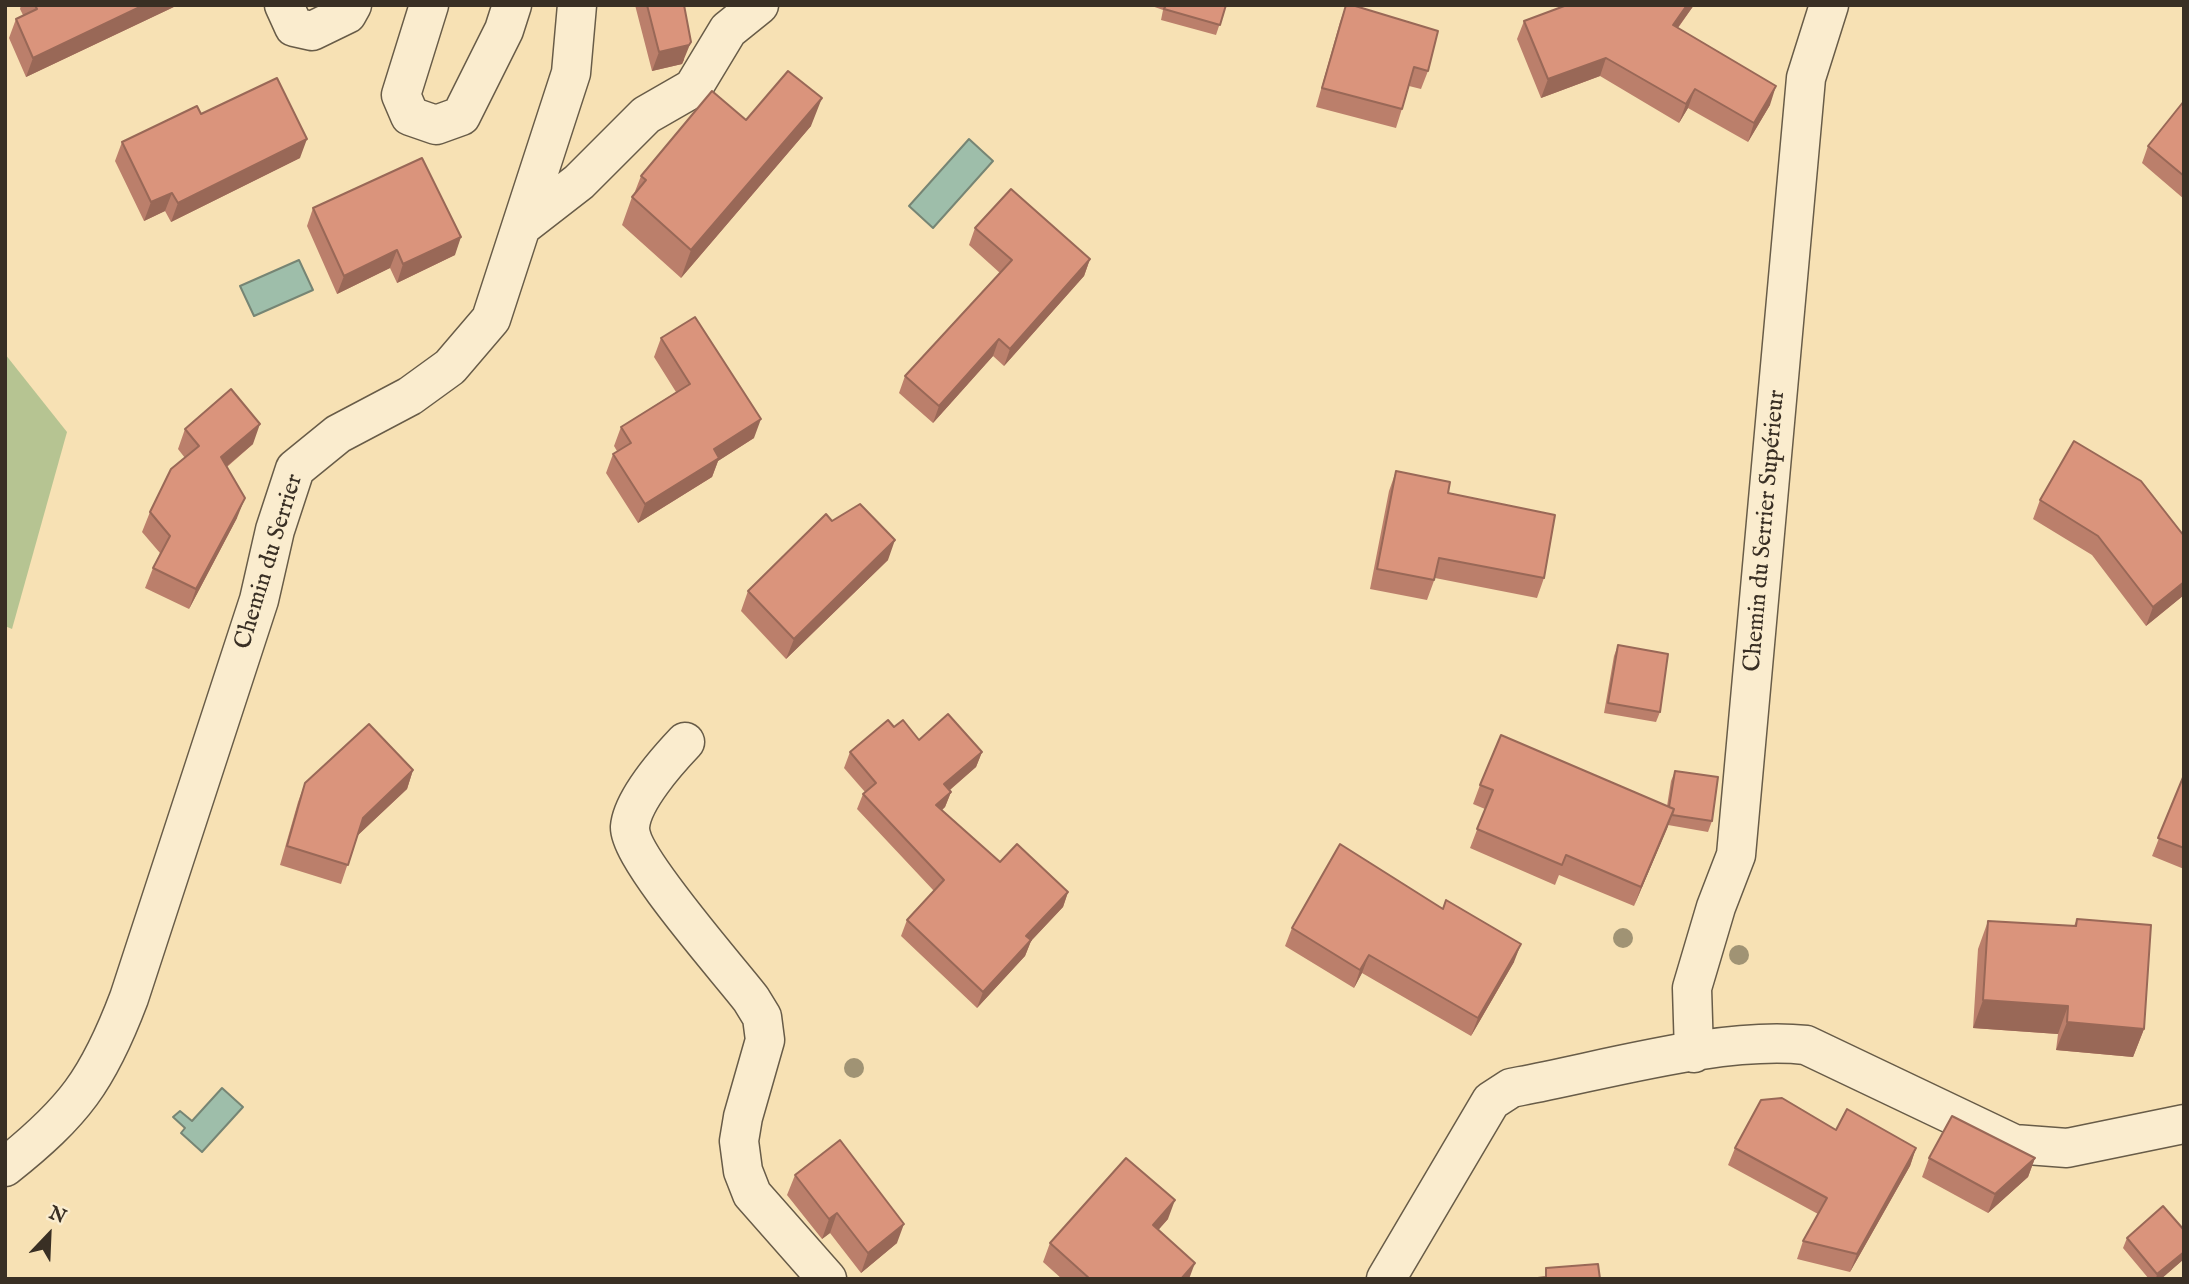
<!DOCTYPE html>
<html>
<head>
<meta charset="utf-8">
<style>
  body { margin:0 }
  #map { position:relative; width:2189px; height:1284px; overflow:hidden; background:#f7e1b4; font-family:"IM FELL English",serif }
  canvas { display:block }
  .frame { position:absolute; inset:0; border:7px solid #392f24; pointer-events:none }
  .north { position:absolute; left:14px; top:1200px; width:70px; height:70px; -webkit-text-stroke:5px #faecce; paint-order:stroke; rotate:23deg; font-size:19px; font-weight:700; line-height:28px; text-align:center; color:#392f24 }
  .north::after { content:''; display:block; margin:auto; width:24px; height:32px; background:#392f24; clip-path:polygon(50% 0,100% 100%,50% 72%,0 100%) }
</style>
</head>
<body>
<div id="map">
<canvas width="2189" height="1284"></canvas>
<div class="frame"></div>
<div class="north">N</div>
</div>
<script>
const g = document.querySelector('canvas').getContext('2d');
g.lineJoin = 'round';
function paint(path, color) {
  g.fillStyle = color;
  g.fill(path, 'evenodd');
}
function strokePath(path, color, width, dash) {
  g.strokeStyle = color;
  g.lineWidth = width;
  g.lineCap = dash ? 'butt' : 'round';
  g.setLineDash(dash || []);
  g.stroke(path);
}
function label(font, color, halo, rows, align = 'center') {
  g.font = font + ' "IM FELL English",serif';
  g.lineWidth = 5;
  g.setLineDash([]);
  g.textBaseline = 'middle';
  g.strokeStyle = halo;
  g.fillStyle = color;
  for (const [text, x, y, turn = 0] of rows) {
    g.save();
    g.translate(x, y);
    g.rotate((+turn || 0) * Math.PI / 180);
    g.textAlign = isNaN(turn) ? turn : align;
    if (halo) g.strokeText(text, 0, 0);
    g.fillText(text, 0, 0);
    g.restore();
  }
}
const green = new Path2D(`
  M5 354 67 432 12 629 5 626Z`);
const water = new Path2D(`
  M969 139 993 161 933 228 909 206Z
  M299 260 313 290 254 316 240 286Z
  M222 1088 243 1107 202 1152 181 1133 185 1128 173 1117 180 1111 192 1121Z`);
const minor = new Path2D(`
  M284 5 294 27 312 31 347 14 352 5
  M429 5 401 95 410 116 436 125 461 116 504 30 512 5
  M521 227 579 182 646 115 693 88 728 30 759 5
  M685 742C667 761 632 800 630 827 629 858 728 969 751 999L762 1017 765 1040 743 1117 739 1141 743 1171 752 1194 827 1279
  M1694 1053 1692 988 1716 907 1736 855 1806 78 1829 5
  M5 1167C74 1112 98 1080 129 998L259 600 275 530 295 469 338 434 410 396 450 367 491 319 571 73 577 5
  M1386 1279 1491 1101 1511 1088 1521 1086C1606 1070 1723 1036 1806 1045L2014 1144 2067 1148 2184 1124`);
const trees = [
  [1623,938],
  [1739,955],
  [854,1068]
];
const wall = new Path2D(`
  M21 5H178L26 77 9 38 16 19 23 15 20 9Z
  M635 5H684V60L682 64 652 71Z
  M1149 5H1226L1216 35 1161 20 1163 10Z
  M1346 5 1428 71 1421 89 1409 86 1396 128 1316 107 1340 22Z
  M1567 5H1694L1678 28 1770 105 1748 142 1688 108 1679 123 1600 76 1541 98 1517 39 1524 21Z
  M2184 101V199L2142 163 2148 146Z
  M201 114 300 158 171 222 165 211 144 221 115 161 122 142Z
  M746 120 811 126 681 278 622 225 632 197 634 194 641 176Z
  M313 208 455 255 397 283 390 268 337 294 307 226Z
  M975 228 1090 259 1084 276 1004 366 993 356 933 423 899 393 905 376 1000 273 969 245Z
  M661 338 754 438 718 461 712 477 638 523 606 473 613 454 617 451 614 446 621 427 676 392 654 357Z
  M185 429 253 444 227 467 237 518 189 609 145 588 153 568 160 553 142 532 150 512 185 458 178 449Z
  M1396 471 1448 493 1544 578 1537 598 1435 578 1427 600 1370 589 1389 491Z
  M2040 500 2184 536V595L2146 626 2092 555 2033 519Z
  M832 521 888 560 786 659 741 611 748 591Z
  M1618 645 1660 712 1656 722 1604 713 1614 656Z
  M894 727 919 740 982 752 976 767 950 790 951 792 945 807 942 810 1000 862 1068 892 1063 907 1031 941 1025 956 977 1008 901 936 907 920 934 891 857 809 863 794 865 792 844 768 850 752Z
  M413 770 407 789 357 836 341 884 280 865 298 802 305 783Z
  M1675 771 1712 821 1708 832 1668 825 1634 906 1559 875 1555 885 1470 848 1485 809 1473 804 1480 785 1667 806 1671 781Z
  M2184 775V869L2152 856Z
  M2077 919 2144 1029 2133 1057 2056 1050 2058 1034 1973 1028 1978 949 1988 921 2074 926Z
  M1292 928 1514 962 1471 1036 1362 973 1354 988 1285 946Z
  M1836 1130 1916 1148 1910 1166 1850 1272 1797 1259 1803 1241 1818 1214 1728 1165 1735 1148Z
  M1929 1158H2035L2028 1177 1988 1213 1922 1177Z
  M795 1175 897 1243 861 1273 830 1233 822 1239 787 1195Z
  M1168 1219 1158 1230 1189 1279H1062L1043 1262 1050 1243Z
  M2184 1230V1259L2161 1279H2149L2123 1248 2127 1238Z`);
const shadedWall = new Path2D(`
  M144 5H178L26 77 33 58Z
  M1687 5H1694L1666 44 1673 25Z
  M691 42 682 64 652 71 659 52Z
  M1606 58 1600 76 1541 98 1548 79Z
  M1776 86 1770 105 1748 142 1754 123Z
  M1695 89 1688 108 1679 123 1686 104Z
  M822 98 811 126 681 278 691 250Z
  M307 139 300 158 171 222 178 203Z
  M172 193 165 211 144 221 151 202Z
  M461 237 455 255 397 283 403 264Z
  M397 250 390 268 337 294 344 276Z
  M1090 259 1084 276 1004 366 1010 349Z
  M999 339 993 356 933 423 939 406Z
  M761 419 754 438 718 461 712 477 638 523 645 504 714 449Z
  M260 424 253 444 214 477 221 457Z
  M245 498 237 518 189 609 196 589Z
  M895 540 888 560 786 659 794 639Z
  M2184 582V595L2146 626 2153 607Z
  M982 752 976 767 938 800 944 784Z
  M413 770 407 789 356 837 363 818Z
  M951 792 945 807 930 821 936 805Z
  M1674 809 1667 829 1634 906 1641 887Z
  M1068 892 1063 907 1031 941 1025 956 977 1008 983 992 1026 936Z
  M1521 944 1514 962 1471 1036 1478 1018Z
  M1369 955 1362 973 1354 988 1360 970Z
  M1983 1000 2068 1006 2058 1034 1973 1028Z
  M2067 1022 2144 1029 2133 1057 2056 1050Z
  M1916 1148 1910 1166 1850 1272 1857 1254Z
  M2035 1158 2028 1177 1988 1213 1995 1194Z
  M1175 1200 1168 1219 1146 1244 1153 1225Z
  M837 1213 830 1233 822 1239 829 1219Z
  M904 1224 897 1243 861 1273 868 1253Z
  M2184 1252V1259L2161 1279H2156L2157 1274Z
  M1195 1263 1189 1279H1181Z`);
const building = new Path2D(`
  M35 5H144L33 58 16 19 37 9Z
  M647 5H684L691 42 689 45 659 52Z
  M1166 5H1226L1220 25 1164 9Z
  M1346 5H1352L1438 31 1428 71 1414 67 1402 109 1322 88Z
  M1567 5H1687L1673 25 1776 86 1754 123 1695 89 1686 104 1606 58 1548 79 1524 21Z
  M788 71 822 98 691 250 632 197 646 180 641 176 712 91 746 120Z
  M277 78 307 139 178 203 172 193 151 202 122 142 197 106 201 114Z
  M2184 101V176L2148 146Z
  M422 158 461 237 403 264 397 250 344 276 313 208Z
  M1011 189 1090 259 1010 349 999 339 939 406 905 376 1012 260 975 228Z
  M695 317 761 419 714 449 719 458 645 504 613 454 631 443 621 427 690 384 661 338Z
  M231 389 260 424 221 457 245 498 196 589 153 568 170 536 150 512 171 469 199 446 185 429Z
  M2074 441 2141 481 2184 536V582L2153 607 2098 536 2040 500Z
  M1396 471 1450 482 1448 493 1555 515 1544 578 1439 558 1434 580 1377 569Z
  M860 504 895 540 794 639 748 591 826 514 832 521Z
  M1618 645 1668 654 1660 712 1608 703Z
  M948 714 982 752 944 784 951 792 936 805 1000 862 1017 844 1068 892 1026 936 1031 940 983 992 907 920 944 880 863 794 876 783 850 752 888 720 894 727 903 720 919 740Z
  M369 724 413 770 363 818 348 865 287 846 305 783Z
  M1501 735 1674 809 1641 887 1566 855 1562 865 1477 829 1493 790 1480 785Z
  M1675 771 1718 777 1712 821 1672 815 1674 809 1669 807Z
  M2184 775V848L2158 838Z
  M1340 844 1443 909 1446 900 1521 944 1478 1018 1369 955 1360 970 1292 928Z
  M2077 919 2151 925 2144 1029 2067 1022 2068 1006 1983 1000 1988 921 2076 926Z
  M1782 1098 1836 1130 1847 1109 1916 1148 1857 1254 1803 1241 1827 1198 1735 1148 1761 1100Z
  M1952 1116 2035 1158 1995 1194 1929 1158Z
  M840 1140 904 1224 868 1253 837 1213 829 1219 795 1175Z
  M1126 1158 1175 1200 1153 1225 1195 1263 1181 1279H1090L1050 1243Z
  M2163 1206 2184 1230V1252L2157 1274 2127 1238Z
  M1598 1264 1600 1279H1529L1546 1277V1268Z`);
const streetNames = [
  ["Chemin du Serrier Supérieur",1766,531,-85],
  ["Chemin du Serrier",270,562,-73]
];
paint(green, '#b6c492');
paint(water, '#9ebeaa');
strokePath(water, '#768574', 2);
strokePath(minor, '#685c48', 41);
strokePath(minor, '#faecce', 38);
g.fillStyle = '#a09374';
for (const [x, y] of trees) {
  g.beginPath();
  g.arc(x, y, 10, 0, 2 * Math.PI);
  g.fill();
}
paint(wall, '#bb7f6b');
paint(shadedWall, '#996857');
paint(building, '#da947c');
strokePath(building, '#996857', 2);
label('24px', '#392f24', '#faecce', streetNames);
</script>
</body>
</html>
